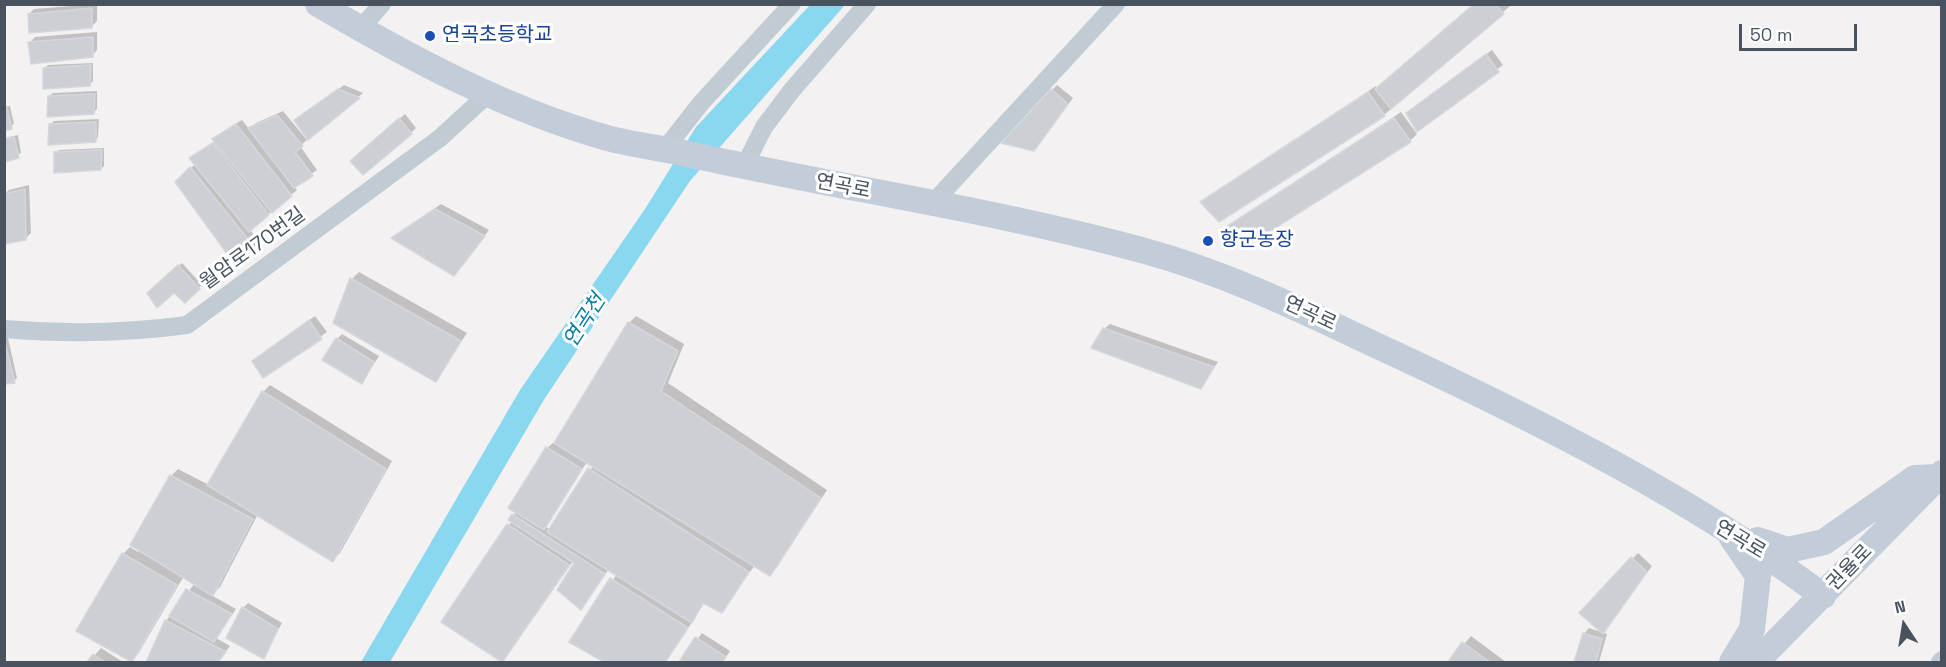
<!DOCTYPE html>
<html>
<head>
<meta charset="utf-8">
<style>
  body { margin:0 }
  #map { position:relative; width:1946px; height:667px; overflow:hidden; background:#f3f1f1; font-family:"Space Grotesk",sans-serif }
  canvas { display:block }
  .frame { position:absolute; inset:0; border:6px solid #48535f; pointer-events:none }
  .north { position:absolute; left:1874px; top:595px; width:60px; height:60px; -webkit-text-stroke:4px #fff; paint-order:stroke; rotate:348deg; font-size:16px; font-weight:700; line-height:24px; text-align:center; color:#48535f }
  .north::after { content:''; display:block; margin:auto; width:21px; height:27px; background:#48535f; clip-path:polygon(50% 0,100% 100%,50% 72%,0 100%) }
  .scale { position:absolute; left:1739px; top:24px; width:118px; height:27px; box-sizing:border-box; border:3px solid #48535f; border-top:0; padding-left:8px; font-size:18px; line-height:21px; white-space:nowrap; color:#48535f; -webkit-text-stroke:4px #fff; paint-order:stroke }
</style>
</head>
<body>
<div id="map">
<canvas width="1946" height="667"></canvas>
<div class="frame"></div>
<div class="north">N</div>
<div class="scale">50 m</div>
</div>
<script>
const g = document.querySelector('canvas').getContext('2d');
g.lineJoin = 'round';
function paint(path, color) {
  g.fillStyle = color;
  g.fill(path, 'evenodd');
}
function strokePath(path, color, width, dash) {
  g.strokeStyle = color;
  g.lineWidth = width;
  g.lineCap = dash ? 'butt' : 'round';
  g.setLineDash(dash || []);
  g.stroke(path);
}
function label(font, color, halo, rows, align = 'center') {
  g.font = font + ' "Space Grotesk","Noto Sans KR",sans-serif';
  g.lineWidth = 6;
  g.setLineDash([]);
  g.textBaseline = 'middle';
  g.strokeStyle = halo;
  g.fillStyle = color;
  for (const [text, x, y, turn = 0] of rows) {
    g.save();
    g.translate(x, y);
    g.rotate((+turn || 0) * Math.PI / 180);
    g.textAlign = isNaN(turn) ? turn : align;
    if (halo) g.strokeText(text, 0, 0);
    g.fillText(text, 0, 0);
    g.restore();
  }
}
const water = new Path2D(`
  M810 5H845L690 181 545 398 390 662H361L520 390 645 209 696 127Z`);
const shadow = new Path2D(`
  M97 4V21L91 27 29 14 34 9Z
  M1475 4 1510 6 1384 115 1202 202 1376 86 1377 89Z
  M97 32V50L92 56 30 42 35 37Z
  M1492 50 1503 65 1417 130 1413 108Z
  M93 63V81L90 84 45 68 48 65Z
  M344 85 363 93 309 137 296 120Z
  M1057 85 1073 98 1039 144 1052 90Z
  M97 91V109L94 112 49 96 53 93Z
  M10 106 14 124 4 130V107Z
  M283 111 307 140 300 146 317 170 294 186 297 190 291 195 250 230 260 242 236 264 177 182 195 164 191 158 216 141 214 139 219 134 242 120 249 129 256 123Z
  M1401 112 1417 134 1410 141 1228 227Z
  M405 114 416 128 411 133 357 156Z
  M99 119 98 137 95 141 50 125 54 121Z
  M18 135 21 153 4 161V138Z
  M104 148V166L101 169 56 153 59 150Z
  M29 185 31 233 25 239 4 194 9 190Z
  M441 204 489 230 459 269 398 233Z
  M182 263 202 285 185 301 174 290 149 294Z
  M359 272 467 333 436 380 352 279Z
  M315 316 327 332 264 376 260 356Z
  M636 316 684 344 668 383 827 490 777 567 770 574 755 565 722 611 705 602 666 662H607L571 641 617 574 609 569 581 608 576 563 573 561 503 662 443 622 512 521 510 520 517 511 547 448 553 443 555 444 629 323ZM587 462 593 466 550 530 545 526Z
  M1110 324 1218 362 1201 387 1104 329Z
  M7 334 17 378 14 381 4 382V335Z
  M342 334 379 356 362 383 337 339Z
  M270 385 392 461 340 553 333 560 258 514 220 587 211 595 236 609 216 638 230 646 218 662H148L166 621 195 583 184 576 138 654 131 661 123 554 130 547 138 552 171 476 178 469 209 485 263 392Z
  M1638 553 1652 566 1603 632 1582 613Z
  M248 603 282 623 263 657 243 608Z
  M1589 628 1607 634 1599 662H1575L1584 634Z
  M702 633 730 651 724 660 721 662 711 660 709 662H681Z
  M1471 636 1506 662H1449Z
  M101 648 123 662H89Z`);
const building = new Path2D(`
  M1474 4H1495L1504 14 1391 109 1375 89Z
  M92 8V28L29 33 28 14Z
  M93 37V57L31 64 28 42Z
  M1486 54 1499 72 1417 132 1406 113Z
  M91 65 90 86 43 89V68Z
  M338 89 360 98 308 140 294 120Z
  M1051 89 1068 104 1034 151 1001 143Z
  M1368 92 1385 116 1219 222 1200 202Z
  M95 94 94 114 47 117 48 96Z
  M7 108 12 129 4 131V109Z
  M277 115 303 146 295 152 313 176 294 188 248 128Z
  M399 118 412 134 363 175 350 161Z
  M1394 118 1411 142 1245 247 1226 227Z
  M96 122V142L48 145 49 124Z
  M236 124 292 196 272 213 212 139Z
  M14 137 19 158 4 162V139Z
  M213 143 269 215 249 232 189 158Z
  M102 150 101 170 54 173V152Z
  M190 167 256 249 236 266 175 182Z
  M25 189 26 240 4 244V194Z
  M435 209 485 236 454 276 391 238Z
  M178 265 200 289 185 303 174 293 157 308 147 293Z
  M350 278 461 341 436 382 333 323Z
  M309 320 322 339 263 378 252 361Z
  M628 322 678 351 661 391 821 498 770 576 554 443Z
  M1103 328 1214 367 1201 389 1091 348Z
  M336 338 374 362 362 384 322 360Z
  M4 339 15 383 4 384Z
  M262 391 386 469 333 562 207 485Z
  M546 447 582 469 544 530 508 508Z
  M588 468 749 572 722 613 703 603 692 623 547 532Z
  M170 475 253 519 213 596 130 545Z
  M512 514 605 574 581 610 557 590 574 563 508 520Z
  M507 524 569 565 502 662 441 622Z
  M122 553 177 585 132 662 76 631Z
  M1631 557 1647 572 1603 634 1579 613Z
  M610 578 688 628 665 662H604L569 642Z
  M186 589 232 614 214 642 169 616Z
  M242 607 278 629 264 659 226 638Z
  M165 620 226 652 218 662H146Z
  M1583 633 1602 639 1596 662H1574Z
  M695 637 726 657 722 662H679Z
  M1462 642 1490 662H1448Z
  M93 654 105 662H87Z`);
const street = new Path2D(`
  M360 29 382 4
  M665 149 701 103 792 4
  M744 167 764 127 792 90 867 4
  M931 205 1116 4
  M4 329C64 334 128 333 187 325L440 138 488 94
  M1940 662 1942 660`);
const secondary = new Path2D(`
  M318 4C410 58 505 109 607 138 634 145 661 148 688 154 840 188 995 210 1145 251 1233 275 1313 316 1395 354 1542 423 1692 498 1823 596
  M1732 538 1758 576 1752 629 1732 662
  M1758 540 1788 550 1824 542 1915 478 1938 477
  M1756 662 1942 473`);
const markers = [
  [430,36,6,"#1a4fb4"],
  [1208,241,6,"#1a4fb4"]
];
const transitNames = [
  ["연곡초등학교",442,36],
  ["향군농장",1220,241]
];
const streetNames = [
  ["연곡로",843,187,11],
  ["월암로170번길",253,249,-36],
  ["연곡로",1310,314,25],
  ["연곡로",1740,540,31],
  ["권율로",1850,568,-46]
];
const waterNames = [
  ["연곡천",585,321,-57]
];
paint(water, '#8ad8f0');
paint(shadow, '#0003');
paint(building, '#cdcfd5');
strokePath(building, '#d4d7dc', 1.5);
strokePath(street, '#c1cbd3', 18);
strokePath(secondary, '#c3cdda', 26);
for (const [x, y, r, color] of markers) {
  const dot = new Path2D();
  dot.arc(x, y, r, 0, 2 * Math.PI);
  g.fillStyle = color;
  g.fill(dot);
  strokePath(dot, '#fff', 2);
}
label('20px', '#164399', '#fff', transitNames, 'left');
label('20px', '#48535f', '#fff', streetNames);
label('italic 21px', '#087ea2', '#fff', waterNames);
</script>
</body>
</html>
